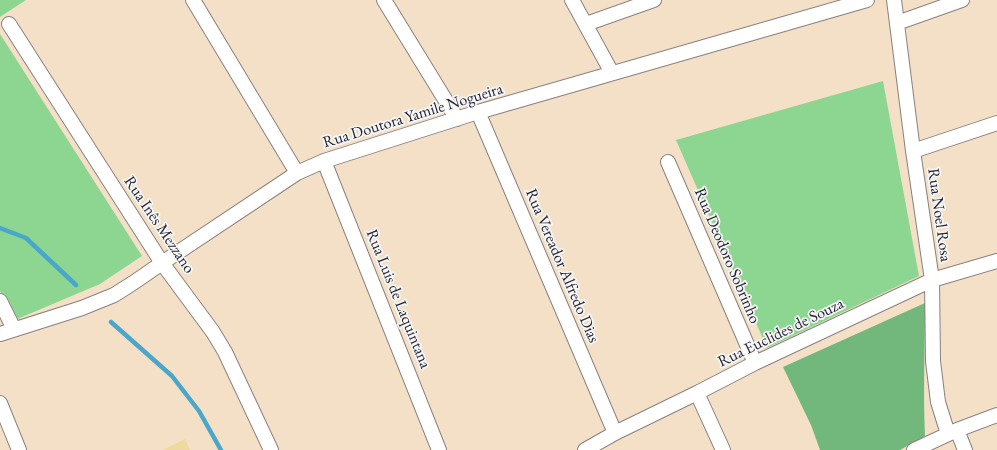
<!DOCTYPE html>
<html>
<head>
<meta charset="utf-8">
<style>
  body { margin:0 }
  canvas { display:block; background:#f3e0c6 }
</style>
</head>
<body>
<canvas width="997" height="450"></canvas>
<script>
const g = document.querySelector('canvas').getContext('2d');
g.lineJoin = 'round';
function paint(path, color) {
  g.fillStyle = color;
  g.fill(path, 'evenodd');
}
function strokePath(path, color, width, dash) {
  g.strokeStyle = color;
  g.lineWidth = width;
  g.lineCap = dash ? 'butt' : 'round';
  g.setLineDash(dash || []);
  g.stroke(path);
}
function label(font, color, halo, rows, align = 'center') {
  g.font = font + ' "EB Garamond",serif';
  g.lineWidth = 3.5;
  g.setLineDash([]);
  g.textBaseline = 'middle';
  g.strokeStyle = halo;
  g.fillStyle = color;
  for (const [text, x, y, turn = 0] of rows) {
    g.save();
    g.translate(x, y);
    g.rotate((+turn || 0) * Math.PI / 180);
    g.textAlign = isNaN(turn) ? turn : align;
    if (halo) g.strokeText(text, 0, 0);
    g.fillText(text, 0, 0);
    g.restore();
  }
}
const green = new Path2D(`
  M0 0H26L0 17Z
  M0 34 142 256 100 284 15 320 0 291Z
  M883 81 919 276 767 348 676 140Z`);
const forest = new Path2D(`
  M925 303C925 347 923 392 925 436L900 450H820L811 425 783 367Z`);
const sand = new Path2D(`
  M185 439 190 450H163Z`);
const stream = new Path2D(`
  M0 228 26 238 76 285
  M111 322 172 376 199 411 221 450`);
const minor = new Path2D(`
  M193 0 297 173
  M384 0 457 119
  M572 0 612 73
  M894 0 913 151 932 280 933 361 938 402 948 434
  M897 23 962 0
  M9 24 162 263 213 332 225 352 271 450
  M586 24 654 0
  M478 112 615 433
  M913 151 997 123
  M324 161 439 450
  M668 162 755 363
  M0 301 14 329
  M0 334 82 308 114 295 133 283 162 263 297 173 324 161 478 112 867 0
  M697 393 723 450
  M0 403 19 450
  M957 430 965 450
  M585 450 615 433 697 393 755 363 932 280 997 261
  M914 450 957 430 997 415`);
const streetNames = [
  ["Rua Doutora Yamile Nogueira",413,116,-17],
  ["Rua Noel Rosa",939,215,82],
  ["Rua Inês Mezzano",159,225,56],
  ["Rua Deodoro Sobrinho",727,256,67],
  ["Rua Vereador Alfredo Dias",562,266,67],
  ["Rua Luis de Laquintana",398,299,68],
  ["Rua Euclides de Souza",781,333,-26]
];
paint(green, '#8dd692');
paint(forest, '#72b77c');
paint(sand, '#eeda9e');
strokePath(stream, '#4aa7c9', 4.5);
strokePath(minor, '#8a8180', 16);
strokePath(minor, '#fff', 14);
label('16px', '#22223b', '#f6f6f2', streetNames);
</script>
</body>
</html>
